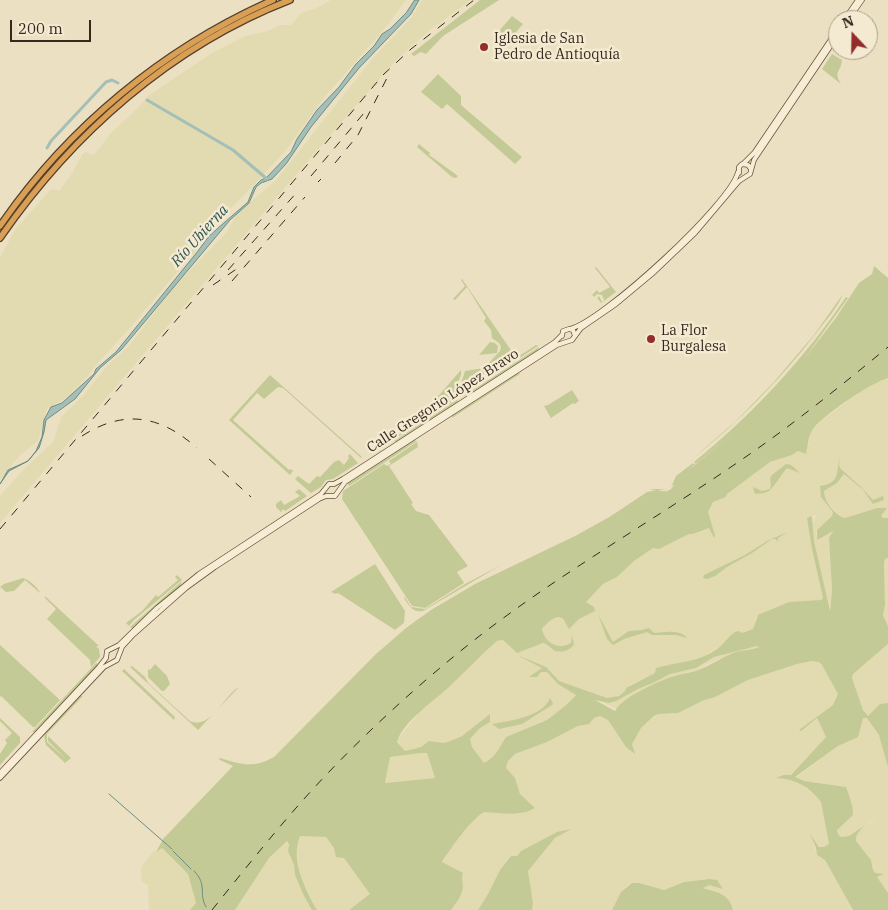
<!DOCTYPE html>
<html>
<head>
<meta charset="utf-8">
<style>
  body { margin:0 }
  #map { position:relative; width:888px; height:910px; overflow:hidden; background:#ece0c2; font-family:"IBM Plex Serif",serif }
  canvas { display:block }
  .north { position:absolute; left:828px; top:10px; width:50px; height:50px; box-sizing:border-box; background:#f4ead1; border:1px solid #a89d89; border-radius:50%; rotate:339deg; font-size:14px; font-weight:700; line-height:20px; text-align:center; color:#36291e }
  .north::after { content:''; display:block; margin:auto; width:18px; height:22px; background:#932c2d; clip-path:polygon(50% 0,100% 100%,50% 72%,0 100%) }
  .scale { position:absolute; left:10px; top:20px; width:81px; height:22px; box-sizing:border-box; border:2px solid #36291e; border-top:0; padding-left:6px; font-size:15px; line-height:18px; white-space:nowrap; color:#36291e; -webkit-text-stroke:4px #f4ead1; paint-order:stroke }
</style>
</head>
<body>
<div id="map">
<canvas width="888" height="910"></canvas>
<div class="north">N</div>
<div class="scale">200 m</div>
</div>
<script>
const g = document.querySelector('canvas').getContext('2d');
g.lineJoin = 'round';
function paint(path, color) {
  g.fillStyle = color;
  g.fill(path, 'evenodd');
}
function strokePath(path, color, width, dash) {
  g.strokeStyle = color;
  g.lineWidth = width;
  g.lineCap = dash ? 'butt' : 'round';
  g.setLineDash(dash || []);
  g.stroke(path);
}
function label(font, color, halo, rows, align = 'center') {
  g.font = font + ' "IBM Plex Serif",serif';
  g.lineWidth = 5;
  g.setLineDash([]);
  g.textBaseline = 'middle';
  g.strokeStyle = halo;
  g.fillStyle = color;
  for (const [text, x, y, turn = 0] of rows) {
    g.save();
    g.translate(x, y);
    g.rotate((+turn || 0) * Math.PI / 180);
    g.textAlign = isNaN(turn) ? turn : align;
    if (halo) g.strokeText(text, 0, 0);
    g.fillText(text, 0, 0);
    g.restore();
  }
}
const farmland = new Path2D(`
  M331 0H406L386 27 323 99 286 150 250 189 214 225 196 250 135 322 96 365 89 375 67 397 47 409 38 441 19 456 0 480V258L14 231 51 189 59 191 71 175 82 155 85 152 94 155 111 133 140 106 148 96 212 53 245 36 268 31 280 25H291L301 13 314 9Z
  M422 0H471L430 30 407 50 390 67 306 163 0 523V496L24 469 53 442 61 418 67 411 83 396 106 367 128 347 174 287 227 232 237 214 276 180 373 58 412 17Z
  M888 378V470L887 472 888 473V518H883L881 516 887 508H877L845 518 837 513 826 500 824 494V491L837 483 844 474 863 490 873 503 875 500H873L861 487 841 469 839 465 834 481 830 484 822 485 821 497 833 512 832 516 817 530 816 534 817 539H819L833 531 829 539 832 590 829 612 814 541 813 523 816 515 808 518 812 549 823 599 821 600 756 617 753 629 746 631 703 656 683 663H678L634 683 626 688 623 694 613 698 603 697 574 686 563 687 576 694 565 706 547 720 506 737 498 752 491 760 484 764 472 747 470 739 480 728 490 722V714L462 736 453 740 444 743 430 741 421 747 405 751 401 748 397 740 422 709 447 689 497 641 503 640 517 653 543 643 546 644 558 652 573 646 572 637 571 643 567 645 554 646 544 637 542 629 549 622 558 617 562 619 569 628 579 619 594 611 586 602 594 593 603 584 617 577 634 561 653 548 663 547 689 534H693L709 528 713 536 715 535 708 512 713 502 726 497 727 494 770 462 789 456 798 451 806 453 812 430 821 421 857 394 882 379Z
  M888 558V626L883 615 885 605 884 563 885 559Z
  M888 644V893L877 877 882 875 875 873 873 870 872 862 856 841V837L858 832 885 811 849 836 841 837 838 834 837 830 852 801 846 787 804 781 794 777 798 776 838 746 858 737 863 710 855 687 852 678 853 674Z
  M757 646 760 647 737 652 709 663 699 670 678 675 661 681 637 692 616 709 599 700 609 703 616 701 638 689 653 683 670 674 676 671 689 670 700 666 714 657Z
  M812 661 819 662 822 665 839 694 833 705 800 730 817 718 826 737 791 775H783L777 777 797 781 817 797 821 802 829 844 827 846 821 848 812 838 817 855 825 860 853 910H733L731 904 713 890 702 888 709 885 722 888 709 879 684 882 664 890 639 883 629 884 621 892 612 910H532L533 903 528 871 552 842 559 835 566 831 557 832 521 851 517 856H511L500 870 488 894 478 910H451L457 903 463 887 462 877 442 863 450 849 470 825 477 817 485 812 518 814 535 808 520 794 516 781 506 768 508 761 515 754 547 742 578 726 590 723 594 718 600 716 608 720 626 747 634 750 632 744 635 736 641 728 658 714 678 713 702 701 715 697 748 680 797 664Z
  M421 753H427L435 778 385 783 390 757Z
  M299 836 326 837 334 848 336 853 344 858 371 894 349 910H317L305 890 300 876 296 845Z
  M287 841 294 865 295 875 304 896 312 910H235L269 858Z
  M162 848 188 874 196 903 190 910H149L148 885 142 882 141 869 144 863 153 852Z`);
const green = new Path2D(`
  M480 0H499L443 36 426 54 421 52 414 56 411 54Z
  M512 16 523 24 505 45 496 42 499 31Z
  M832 54 842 60C841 73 833 70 841 84L822 69Z
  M438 74 461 96V105L522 157 515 164 447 104 442 109 421 92Z
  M419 144 430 153 429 155 432 157 458 176 456 178 452 177 417 147Z
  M874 266 888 278V378C874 381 818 418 812 431 808 437 808 446 806 454L798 451 792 455 770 462 727 494 726 497 713 502 708 512 715 535 714 538 709 528 693 534H689L659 549 653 548 634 561 617 577 603 584 586 602 594 607 595 611 579 619 569 629 563 619 559 617C552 618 546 624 542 629 545 644 559 650 571 643L572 635 574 644C571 650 562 653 555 651L546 644 543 643 517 653 503 640 497 641C480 656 464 673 447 689 433 701 402 723 397 742L405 751 421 747 429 741 444 743 453 740 462 736 490 714V722L480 728 470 739 472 747 484 763C496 757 499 748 506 737L547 720 565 706 576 695 558 684 547 672H541L537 677H529L542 668 517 655 546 667 559 681 607 698 619 696 625 691 626 688 655 673 656 668C677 662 699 662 717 649 724 644 728 637 735 632L739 631 742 633 753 629 758 615 789 602 821 600 823 598 812 549 807 518 812 516 814 541 830 611 832 590 829 538 833 531 819 539H817V530L832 516 833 512 821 497 820 486C823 485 826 485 828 484 839 481 837 466 840 457L839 465 841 469 861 487 873 500 883 496 884 500 873 504 863 490 844 474 837 483 824 491C824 501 835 515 845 518L877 508H887L881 516 883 518H888V558L885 559 884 563 885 605 883 615 888 626V644L853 674 852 678 863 710 868 716 880 704 888 703V767L879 735 867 718H863L858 737 838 746 795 777 804 781 846 787C850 797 853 805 853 815L837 830 838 834 841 837 849 836 886 811C876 819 855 828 856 841L871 860 873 870 875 873 884 874 877 877 888 893V910H853L825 860 817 855 816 848 810 834 819 847H824L829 844 821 802C810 787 794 778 776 778L783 775H791L826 737 817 718 801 731 799 730 833 705 838 694 822 665 819 662 812 661 797 664 748 680 715 697 702 701 678 713 658 714 654 716 641 728 632 744 635 754 626 747 608 720 600 716 594 718 589 724 578 726 547 742 515 754 508 761 506 768 515 778 520 794 535 808C523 815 511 814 497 813 493 813 489 812 485 812 474 815 448 852 442 862L463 873C461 878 463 881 463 886 463 894 456 904 451 910H349L370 894 344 858 336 857 334 848 326 837 300 836C290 859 305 890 317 910H312L304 896 295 875 294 865 288 851 289 845 287 841 269 858 235 910H190L196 903 188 874 162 848 156 852 163 839 233 766 220 760 219 759 220 758C241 764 252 769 274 757L376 654 406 628 431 610 475 584 577 535 611 516 647 492 657 490H649L655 489H669L658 490C665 493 672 491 674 484L671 487 676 476 693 463 695 465 687 471 740 427 696 464 694 462C753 414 804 359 846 297L848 298 804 359 835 319 859 283 872 274ZM757 646 759 647C752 650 744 650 736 652 724 656 713 664 701 669 694 672 686 673 678 675 663 679 623 696 615 711L595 700 609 703 616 701 638 689 653 683 670 674 696 668 714 657ZM421 753H427L435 778 385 783 390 757Z
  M596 267 616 292 601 303 597 298 599 296 602 302 604 300 602 295 597 294 594 297 587 289 592 295 597 290 599 293 610 287 595 268Z
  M462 279 515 356H519L536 345 538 346 515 361 510 354 491 365 485 373 465 386 461 384 465 371 484 368 500 351 501 347 499 343 492 338 491 330 484 321 486 318 467 287 455 300 453 299 465 286 461 280Z
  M843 294C838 307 826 320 817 332 781 379 739 422 692 459L736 421 773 383 814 335Z
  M490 342 495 343 498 346 497 353 479 355Z
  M539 347 538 351 469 396H464Z
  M461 370V375L455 389 458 398 393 440 396 436 413 425Z
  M518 372 520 374 452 418V415Z
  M270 375 362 457 361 458 283 388 278 387 264 399 257 393 233 420 289 470 291 469 293 471 290 475 229 420Z
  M572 390 579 401 575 404 573 403 551 418 544 406 548 405Z
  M458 399 457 404 397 443 394 441Z
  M414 440 417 441 349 486 347 483Z
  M417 442 418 447 389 466 413 503 411 504 416 511 429 515 468 566 457 572 464 583 425 608 412 606 342 499 343 491 384 464 387 466 391 464 389 461Z
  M350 454 358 463 333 479 326 480 321 487 311 493 295 479 298 476 309 484 317 476 320 477 334 462 339 460 344 465 349 458 348 456Z
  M786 464 791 465 800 473 787 468C782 473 772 491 767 492 763 494 759 493 755 494L753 487 762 491 770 489 771 485 770 478 772 475Z
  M299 489 307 496 285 511 283 509 281 512 276 507V504L281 500 284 505 300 496 295 492Z
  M788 532 778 538V542L776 539H772L752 553 727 567 715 576 707 579 703 578 704 575 745 555 769 540Z
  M375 564 405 611 404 623 395 630 338 593 336 594 331 592Z
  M501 565 423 611C413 613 409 606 404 598L405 597 411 607 425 609 465 584Z
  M177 575 182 580 134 620 129 626 126 623 142 611 156 595 158 597 178 580 175 577Z
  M23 578C29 580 38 587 40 593L25 580 14 591 6 592 0 587 4 584Z
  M182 581 180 587 133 629 130 627Z
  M44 597H46L99 646H96L99 649 100 657 91 667 90 660 47 619 56 609Z
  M598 614 613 642 629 631 642 630 649 628 654 633C665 632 680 629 687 638L676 635H652L647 632 624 639 613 645 607 639Z
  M0 645 60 700 35 727H33L1 696 0 697Z
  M96 663 98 664 96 667 36 732H32Z
  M155 664 167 676 170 684 164 691H162L148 677V669L150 670Z
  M132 666 145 677 148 683 190 721C210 731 225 694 239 687L198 730 130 667Z
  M124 669 175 717 174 720 122 671Z
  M79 696H83L47 734V742L66 759 48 741V736L71 758 65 763 46 745 44 736 49 728Z
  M550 698 553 703 552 705 522 724 499 729 492 724C509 721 543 717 550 698Z
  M0 718 20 737V743L0 765V754L7 743 5 740 12 733 0 721Z
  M571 829 555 838 528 871 533 903 532 910H478L488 894 500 870 511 856H517L521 851 557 832Z
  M709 879 717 880 723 889 709 885 703 888C716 892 729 893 733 910H612L621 892 632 883H639L664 890 684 882Z`);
const water = new Path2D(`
  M415 0H419L411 14 359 68 311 127 286 164 272 179 261 183 256 187 249 203 230 220 121 350 100 368 75 399 46 420 44 432 39 448 28 461 9 471 0 484 8 470 28 461 36 451 42 437 44 420 51 407 62 403 94 374 96 369 116 352 198 251 209 236 248 202 254 187 261 180 266 178 291 152 297 139 317 110 339 87 356 64 374 46 382 34 390 29 406 13Z`);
const stream = new Path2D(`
  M109 794 172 849
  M173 851 191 869
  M194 871C208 885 198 893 206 907`);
const canal = new Path2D(`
  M147 100 233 150 267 179
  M47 148 51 141 106 82 112 80 118 83`);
const secondary = new Path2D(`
  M844 20 858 0
  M848 20 862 0
  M744 163 754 153 838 29
  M739 173V167L742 164 748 165 751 169
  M570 329C603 321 731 203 738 172
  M562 336 563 331 569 329 573 330 575 336
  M0 773 99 667 106 658 107 651 119 645 157 608 199 574 321 494 329 484H334L343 479 555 342 562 335
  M0 778 104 667 117 660 122 647 133 635 186 588 215 567 319 499 326 496H335L345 482 557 345 572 340 581 328 616 304 652 274 695 233 739 181 750 174 754 160 838 35`);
const highway = new Path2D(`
  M0 226C68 127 164 48 273 0
  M0 238C72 134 171 46 290 0`);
const rail = new Path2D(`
  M335 163 358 135 388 76
  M311 176 364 113
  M318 182 321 179
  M228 270 298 191
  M232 281 305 197
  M213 285 238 268
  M82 436C124 409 160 415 197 448
  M209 459 251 497
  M0 529 383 75 411 49 474 0
  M212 910C249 864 286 817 327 774 371 728 418 685 468 645 556 575 655 520 747 456 796 422 842 385 888 347`);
const markers = [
  [484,47,5,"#932c2d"],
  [651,339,5,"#932c2d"]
];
const poiNames = [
  ["Iglesia de San",494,39],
  ["Pedro de Antioquía",494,55],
  ["La Flor",661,331],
  ["Burgalesa",661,347]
];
const streetNames = [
  ["Calle Gregorio López Bravo",443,401,-33]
];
const waterNames = [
  ["Río Ubierna",200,236,-48]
];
paint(farmland, '#e2dab0');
paint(green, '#c4ca96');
paint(water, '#a4bfb7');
strokePath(water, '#6c8d84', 1);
strokePath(stream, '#6c8d84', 1);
strokePath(canal, '#a4bfb7', 3);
strokePath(secondary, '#67523d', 5.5);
strokePath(highway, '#533f2e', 8);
strokePath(secondary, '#f7edd5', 4);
strokePath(highway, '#d99f55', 5.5);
strokePath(rail, '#36291e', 1, [9, 9]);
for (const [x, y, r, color] of markers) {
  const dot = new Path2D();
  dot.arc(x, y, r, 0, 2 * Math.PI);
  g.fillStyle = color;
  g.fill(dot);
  strokePath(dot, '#f4ead1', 2);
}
label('14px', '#36291e', '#f4ead1', poiNames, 'left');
label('14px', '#36291e', '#f4ead1', streetNames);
label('italic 15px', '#2d5553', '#f4ead1', waterNames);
</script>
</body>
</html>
